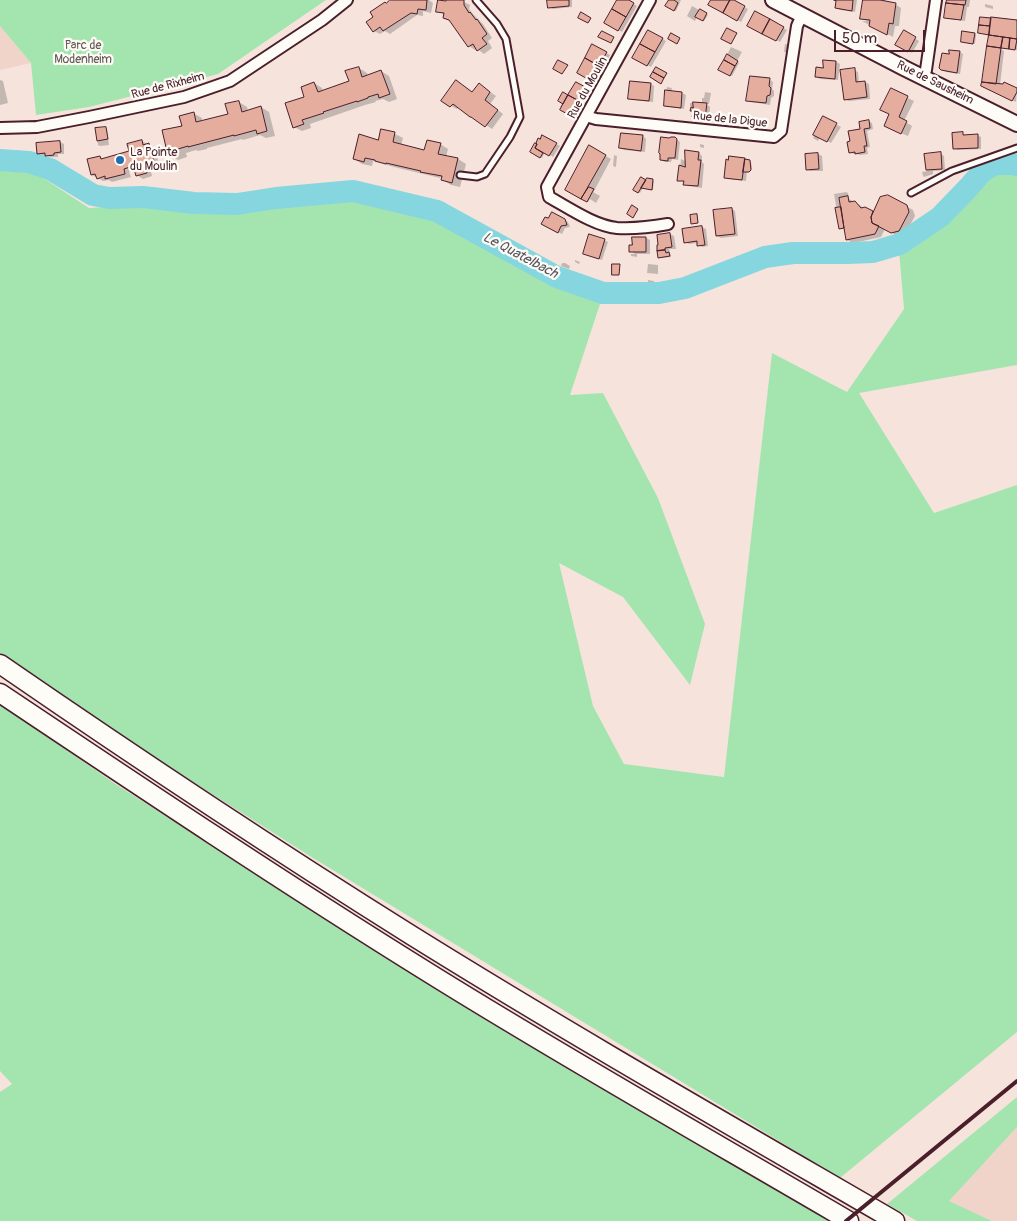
<!DOCTYPE html>
<html>
<head>
<meta charset="utf-8">
<style>
  body { margin:0 }
  #map { position:relative; width:1017px; height:1221px; overflow:hidden; background:#f6e4dc; font-family:Pangolin,sans-serif }
  canvas { display:block }
  .scale { position:absolute; left:834px; top:30px; width:91px; height:22px; box-sizing:border-box; border:2px solid #4a1f2b; border-top:0; padding-left:6px; font-size:15px; line-height:18px; white-space:nowrap; color:#4a1f2b; -webkit-text-stroke:4px #fdfcf7; paint-order:stroke }
</style>
</head>
<body>
<div id="map">
<canvas width="1017" height="1221"></canvas>
<div class="scale">50 m</div>
</div>
<script>
const g = document.querySelector('canvas').getContext('2d');
g.lineJoin = 'round';
function paint(path, color) {
  g.fillStyle = color;
  g.fill(path, 'evenodd');
}
function strokePath(path, color, width, dash) {
  g.strokeStyle = color;
  g.lineWidth = width;
  g.lineCap = dash ? 'butt' : 'round';
  g.setLineDash(dash || []);
  g.stroke(path);
}
function label(font, color, halo, rows, align = 'center') {
  g.font = font + ' Pangolin,sans-serif';
  g.lineWidth = 4.5;
  g.setLineDash([]);
  g.textBaseline = 'middle';
  g.strokeStyle = halo;
  g.fillStyle = color;
  for (const [text, x, y, turn = 0] of rows) {
    g.save();
    g.translate(x, y);
    g.rotate((+turn || 0) * Math.PI / 180);
    g.textAlign = isNaN(turn) ? turn : align;
    if (halo) g.strokeText(text, 0, 0);
    g.fillText(text, 0, 0);
    g.restore();
  }
}
const built = new Path2D(`
  M0 26 31 63 0 70Z
  M1017 1127V1221H992L948 1201Z`);
const green = new Path2D(`
  M0 0H326L218 74 89 107 36 115 31 63 0 26Z
  M0 168H28L89 208 164 204 187 208 242 209 353 196 436 217 551 280 602 298 570 395 603 393 658 498 705 624 690 685 623 597 559 563 593 706 624 764 724 777 772 353 847 392 904 309 899 251 943 220 995 173 1017 174V365L859 393 934 513 1017 485V1032L840 1178 313 858 78 709 0 653Z
  M0 704 117 785 304 905 520 1040 800 1202 829 1221H0V1092L12 1084 0 1071Z
  M1017 1097V1127L949 1201 992 1221H917L887 1204Z`);
const shadow = new Path2D(`
  M393 0H429L433 3 431 13 423 11V16L417 15 390 34 385 31 380 34 374 31 386 4Z
  M448 0 464 2 470 5 469 9 474 15 483 24 492 38 488 41 492 48 484 54 477 49 475 50 469 46 452 22 444 18 445 15 437 11 447 3Z
  M548 0H572V7L553 9 549 7Z
  M619 0H627L637 6 622 32 606 23Z
  M670 0H681L676 11 667 6Z
  M713 0H731L748 9 741 22 710 4Z
  M836 0H857L855 12 840 10 837 8 838 1Z
  M865 0H886L885 3 895 4 901 8 899 26H895L893 37 862 21H867L862 18Z
  M948 0H970L969 7H967L965 21 949 19 946 17Z
  M985 4 993 6V9L985 7Z
  M692 6 708 15 704 21 697 17 695 21 687 16Z
  M755 13 787 30 780 42 749 25Z
  M1017 22V50L997 47 1004 51 1000 85 1017 89 1016 102 983 85 990 34Z
  M649 31 666 41 651 67 634 57Z
  M904 32 919 41 912 53 897 44Z
  M975 34 976 35 975 44 963 42Z
  M785 44 790 45 789 53 784 52Z
  M593 46 610 55 595 82 578 72Z
  M731 47 742 52 737 61 739 63 732 76 720 69Z
  M959 52 963 54 960 74 946 72 942 70 950 56Z
  M836 62 840 64 838 80 820 79 817 77Z
  M359 68 367 73 368 76 381 71 389 76 397 99 389 102 383 99 375 101 376 102 365 105 310 124 311 128 302 131 294 127 306 98 314 83 322 88 323 91 350 82Z
  M854 70 858 72 859 83 865 82 869 84 870 99 849 101 845 99Z
  M0 80 3 81 8 103 0 105Z
  M770 80 773 82 772 89 774 91V96L771 98 770 105 751 102 748 100Z
  M457 82 473 93 485 88 496 96 490 104 503 114 492 129 459 107 457 109 451 106Z
  M576 84 590 91 575 117 562 110V108L560 107 563 102V94L569 97Z
  M651 84 654 86 653 102 633 100 629 98Z
  M667 87 672 88 671 92 682 93 686 95 684 109 669 107 665 105Z
  M891 90 914 101 904 121 912 126 908 136 891 129Z
  M705 92 711 93 709 104 704 103 710 107 709 119 697 118 693 116 694 111 690 106V103L704 104 702 102V98H704Z
  M239 102 247 107 248 111 261 107 269 112 275 136 266 138 260 135 243 140 242 139 207 148V149L198 151 196 150 186 153 187 157 178 160 170 155 183 127 193 113 202 118V122L229 115Z
  M824 118 841 127 831 143 820 137 818 141 813 138Z
  M868 121 872 123 873 129 867 131 870 147 867 148 868 154 860 155 857 154H854L850 152Z
  M105 128 107 129 109 145 100 146 98 145 96 129Z
  M395 134 403 138 401 146 425 151 440 144 448 149 446 157 458 159 466 164 460 187 451 185 443 180V178L440 177V178L394 167 373 161 372 166 362 164 354 159 379 141Z
  M962 134 966 136 977 135 981 137V149L958 150 954 148Z
  M643 136 646 139 645 152 624 150 621 148Z
  M543 137 560 146 553 157 545 152 542 158 531 152 539 140 541 141Z
  M675 138 680 142 678 160 672 159 671 162H665L661 160Z
  M142 141 155 148 159 165 150 167 152 176 143 179 137 175 136 170 129 172 131 177 112 182 109 180 103 181 92 175 100 157 104 159 131 152Z
  M60 142 64 144V154H58V157H50L46 155H42L38 153Z
  M700 144 704 145V148L700 147Z
  M590 147 611 159 594 191 593 192 600 196 596 203 590 199 588 202 566 190Z
  M699 153 702 156V162L704 164 702 188 688 186 685 184V182L679 180 681 159 685 161Z
  M940 153 944 156 945 170 933 171V174L924 177 923 176 922 172 927 171 926 155Z
  M818 154 822 156 823 171H810L807 169 806 155Z
  M614 155 617 156 616 167 613 166Z
  M745 159 751 162 752 169 747 170 746 181 729 179 725 177Z
  M653 180 654 181 653 190 643 188 640 193 635 190 646 182Z
  M846 192 848 193 849 199 861 206 863 209 874 213 888 196 913 210 915 216 905 234 898 236 885 229 881 237 853 243 847 240 845 229 840 228 834 194Z
  M732 209 735 211 738 236 721 238 717 236Z
  M552 213 568 222 570 227 565 228 562 234 543 223 548 220Z
  M702 227 706 229 708 246 702 247 699 245 698 243 689 244 685 242 683 230Z
  M670 234 674 236 676 249H669L671 257 661 258 660 257Z
  M646 238 650 240V254H637V257L631 256V254H635L631 251Z
  M604 240 608 242 602 260 588 255Z
  M575 260 580 262 579 264 575 262Z
  M562 263H565L570 266 569 269 561 266Z
  M648 264 658 265V274L647 273Z
  M648 280 654 281V284L648 283Z`);
const river = new Path2D(`
  M0 160 29 162 50 169 93 195 109 198 143 197 194 203 237 204 276 198 353 191 437 211 557 277 603 293H659L685 288 765 257 793 253H848L873 252 900 244 940 217 968 188 982 172 995 164H1014L1017 165`);
const building = new Path2D(`
  M390 0H427L426 10 418 9 417 14 411 13 383 31 380 27 373 32 366 22 373 17 370 12 385 2 386 3Z
  M438 0 446 1V0H464V5L469 13 470 12 476 20 477 19 487 34 482 38 487 44 477 51 473 44 468 47 449 20 443 18 444 13 436 12Z
  M547 0H569V6L548 8Z
  M617 0H629L634 3 626 17 612 9Z
  M669 0H674L678 3 674 11 665 6Z
  M711 0H730L723 13 708 5Z
  M730 0H734L745 6 737 21 723 13Z
  M834 0H853L852 11 835 8 836 1Z
  M863 0H880L896 3 893 24 889 23 887 35 869 26 870 20 860 19Z
  M947 0H966L965 5 946 3Z
  M946 3 964 5 961 20 944 18Z
  M612 9 626 17 618 31 604 23Z
  M700 9 707 13 703 21 695 17Z
  M755 11 770 19 762 34 747 26Z
  M581 12 591 18 588 23 578 18Z
  M980 17 991 18 990 26 979 25Z
  M991 17 1017 20V39L989 35Z
  M770 19 784 27 776 41 762 34Z
  M979 25 990 26 989 35 978 33Z
  M727 28 737 33 731 44 721 39Z
  M648 30 663 38 655 52 640 44Z
  M904 30 916 37 908 52 895 45Z
  M602 31 614 37 611 43 598 37Z
  M962 31 975 33 973 44 961 42Z
  M671 33 680 38 677 44 668 39Z
  M989 35 1003 37 1001 48 987 46Z
  M1003 37 1010 38 1009 49 1001 48Z
  M1010 38 1017 39 1015 50 1009 49Z
  M592 44 607 52 599 66 585 58Z
  M640 44 655 52 647 66 632 58Z
  M987 46 1001 48 996 84 982 82Z
  M949 50 960 51 957 73 941 70 939 68 942 53 949 54Z
  M727 54 738 61 735 66 724 60Z
  M585 58 599 66 591 81 577 73Z
  M558 60 568 65 562 74 553 69Z
  M724 60 735 66 730 76 718 70Z
  M823 60 836 61 835 79 815 77 816 67 823 68Z
  M359 67 362 77 381 70 390 94 379 98 378 94 368 97V98L357 102V101L323 112 324 113 302 120 304 124 293 128 285 103 304 97 301 87 314 82 318 92 349 81 345 71Z
  M656 67 667 73 664 78 653 72Z
  M855 68 856 82 865 81 867 97 844 100 840 70Z
  M653 72 664 78 661 84 650 77Z
  M750 76 770 78 769 86 771 88 770 95 767 96 766 103 746 101Z
  M456 80 472 92 479 83 490 92 485 100 498 110 485 127 471 117H470L453 104 450 107 441 101Z
  M630 81 651 83 649 101 628 99Z
  M576 82 587 88 579 101 568 95Z
  M982 82 1003 84 1004 82 1017 88V92L1012 101 981 86Z
  M891 88 908 96 899 117 907 121 901 134 884 126 889 114 880 110Z
  M665 90 682 92 681 108 664 106Z
  M563 92 568 95 563 104 558 101Z
  M568 95 579 101 571 116 560 110Z
  M239 101 242 112 261 106 267 131 257 134 256 130 234 136V135L188 147V146L178 149 179 153 168 156 162 130 182 126 179 116 194 112 196 122 228 114 225 104Z
  M693 102 707 103 705 118 692 117 693 111H690L691 107 693 108Z
  M823 116 837 123 827 142 813 135Z
  M869 120 870 128 864 129 867 146H864L865 152 855 154V152L849 153 847 142 850 141 848 131 860 129 859 122Z
  M106 127 108 139 97 141 95 128Z
  M381 129 395 132 393 142 424 150 427 140 441 143 438 154 458 158 452 183 441 180 442 176 420 172 421 171 386 163V164L375 161V160L365 158 364 162 353 159 359 134 378 140Z
  M963 132V135L978 134V148L953 149 952 133Z
  M621 133 643 135 641 151 619 148Z
  M542 135 557 143 549 156 535 148 537 144 536 143 538 138 540 139Z
  M661 137 669 138 671 137H675L677 139 675 158H668V161L660 160V154L659 153Z
  M142 140 143 145 149 143 154 161 145 164 147 173 136 176 133 166 124 169 125 174 105 179V176L97 179 95 174 91 175 87 159 100 156 101 159 129 151 127 144Z
  M60 141 61 152 54 153V155L45 156V153L37 154 36 143Z
  M535 143 537 144 535 148 543 153 540 158 530 152Z
  M589 145 606 155 581 199 565 190Z
  M685 150 699 152 698 160H701L698 186 683 185 684 181H677L679 165 685 167Z
  M941 152 942 169 926 170 924 154Z
  M818 153 819 169 806 170 805 154Z
  M729 156 745 158 742 180 724 178 726 159 728 160Z
  M745 159 750 160 751 170 749 172H743Z
  M641 177 646 180 638 193 633 190Z
  M647 178 653 179 652 190 641 188Z
  M589 187 594 189 587 202 581 199Z
  M888 195 907 205 909 212 899 231 891 233 872 223 871 217 880 197Z
  M848 196 849 202 855 201 861 208 865 207 873 211 871 217 872 223 879 226 875 234 846 240 839 198Z
  M632 205 638 209 633 218 627 214Z
  M841 207 844 228 839 229 835 208Z
  M732 208 735 234 716 236 713 210Z
  M552 212 565 219 567 225 561 226 558 233 541 224 545 217 548 218Z
  M697 214 698 223 691 224 690 215Z
  M702 226 705 245 697 246V241L684 243 682 229Z
  M670 233 672 247 665 248V250L657 251V245H658L657 235Z
  M589 234 605 239 599 259 583 254Z
  M632 237H646V252H629V245H632Z
  M665 250 666 253 669 252 670 256 658 258 657 251Z
  M612 264H620L619 275H612Z`);
const lane = new Path2D(`
  M460 175 477 177 485 174 510 137 520 117 506 39 497 24 476 0
  M911 193 952 171 1017 148`);
const street = new Path2D(`
  M650 0 547 187 549 197C569 208 595 226 617 228 634 229 651 227 668 224
  M923 78 926 70 936 0
  M586 116 596 119 774 137 781 131 797 26 802 15
  M0 128 37 127 89 117 184 97 230 81 322 20 347 0`);
const secondary = new Path2D(`
  M773 0 904 68 1017 124`);
const highway = new Path2D(`
  M0 664C135 757 272 848 411 935 570 1034 733 1127 895 1221
  M0 693C142 788 284 883 429 973 567 1059 709 1139 849 1221`);
const rail = new Path2D(`
  M846 1221 1017 1081`);
const markers = [
  [120,160,5,"#1f6fb2"]
];
const parkNames = [
  ["Parc de",83,46],
  ["Modenheim",83,60]
];
const streetNames = [
  ["Rue de Sausheim",935,83,26],
  ["Rue de Rixheim",168,86,-15],
  ["Rue du Moulin",588,88,-61],
  ["Rue de la Digue",730,120,6]
];
const poiNames = [
  ["La Pointe",130,153],
  ["du Moulin",130,167]
];
const waterNames = [
  ["Le Quatelbach",520,256,28]
];
paint(built, '#f1d4c9');
paint(green, '#a4e5af');
paint(shadow, '#0003');
strokePath(river, '#86d6e0', 22);
paint(building, '#e5ad9d');
strokePath(building, '#4a1f2b', 1);
strokePath(lane, '#4a1f2b', 9);
strokePath(street, '#4a1f2b', 14);
strokePath(secondary, '#4a1f2b', 18);
strokePath(highway, '#4a1f2b', 21);
strokePath(lane, '#fdfcf7', 5);
strokePath(street, '#fdfcf7', 10);
strokePath(secondary, '#fdfcf7', 14);
strokePath(highway, '#fdfcf7', 18);
strokePath(rail, '#4a1f2b', 4);
for (const [x, y, r, color] of markers) {
  const dot = new Path2D();
  dot.arc(x, y, r, 0, 2 * Math.PI);
  g.fillStyle = color;
  g.fill(dot);
  strokePath(dot, '#fdfcf7', 2);
}
label('12px', '#655a53', '#fdfcf7', parkNames);
label('12px', '#4a1f2b', '#fdfcf7', streetNames);
label('12px', '#4a1f2b', '#fdfcf7', poiNames, 'left');
label('italic 14px', '#5c5661', '#fdfcf7', waterNames);
</script>
</body>
</html>
